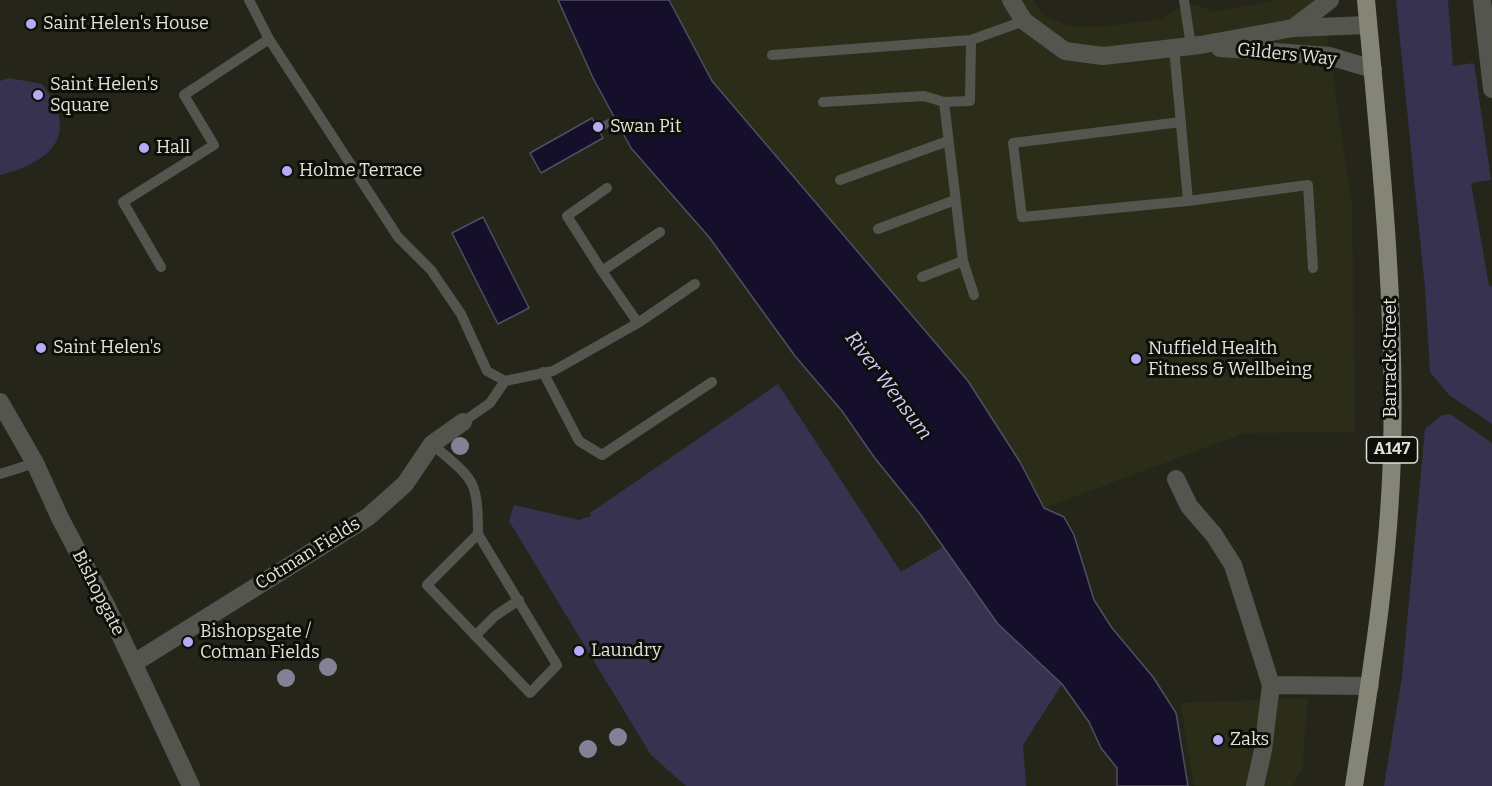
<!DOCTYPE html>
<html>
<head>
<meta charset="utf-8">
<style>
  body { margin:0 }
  canvas { display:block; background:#252619 }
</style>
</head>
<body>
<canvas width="1492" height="786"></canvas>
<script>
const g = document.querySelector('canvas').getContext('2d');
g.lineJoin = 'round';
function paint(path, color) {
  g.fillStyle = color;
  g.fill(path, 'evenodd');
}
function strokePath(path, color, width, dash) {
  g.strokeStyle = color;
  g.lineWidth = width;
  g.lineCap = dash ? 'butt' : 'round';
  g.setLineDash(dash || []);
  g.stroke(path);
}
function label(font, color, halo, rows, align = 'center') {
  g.font = font + ' Bitter,serif';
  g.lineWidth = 6;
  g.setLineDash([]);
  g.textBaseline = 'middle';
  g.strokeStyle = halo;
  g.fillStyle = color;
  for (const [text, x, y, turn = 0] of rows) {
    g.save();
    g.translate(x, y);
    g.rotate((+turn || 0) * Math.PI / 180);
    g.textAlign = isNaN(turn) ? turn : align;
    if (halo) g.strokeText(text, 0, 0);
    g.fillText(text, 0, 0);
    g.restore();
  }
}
const built = new Path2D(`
  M669 0H1033L1042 15 1069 26 1101 27 1162 19 1177 9 1198 5 1213 12 1279 0H1322L1352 207 1355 432 1244 433 1044 508 1020 462 968 381 712 81Z
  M1308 698 1302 770 1292 786H1194L1181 703Z`);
const green = new Path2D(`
  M1396 0H1448L1453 66 1474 63 1491 180 1471 183 1489 286H1492V424L1449 395 1430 372 1425 288Z
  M9 78 42 84C81 134 52 162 0 175V81Z
  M778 384 901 572 943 547 998 624 1062 684 1023 745 1026 786H686L651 755 509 521 514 505 579 520 591 516 590 513Z
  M1450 414 1492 443V786H1384L1402 677 1425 429 1442 415Z`);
const water = new Path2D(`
  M558 0H669L712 81 968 381 1020 462 1044 508 1064 517 1074 535 1094 600 1112 628 1153 677 1176 713 1188 786H1117V768L1101 748 1089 722 1062 684 998 624 920 514 874 457 842 411 795 356 709 237 631 148 593 78Z
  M592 118 603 138 541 173 530 153Z
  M483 217 529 308 498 324 452 233Z`);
const stream = new Path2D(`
  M598 128 616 120`);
const service = new Path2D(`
  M249 0 269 39 398 237 431 270 461 314 487 371 505 381 553 371 638 323 695 284
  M1184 0 1191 46
  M971 40 970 101 944 102 963 261 974 295
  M1174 48 1188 201
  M772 55 971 40 1024 21
  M823 102 924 96 944 102
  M1181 122 1013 143 1022 217 1188 201 1308 185 1313 268
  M840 180 948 141
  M878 229 955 200
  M161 267 123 202 214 145 184 95 269 39
  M602 271 567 216 607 188
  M922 277 963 261
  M638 323 602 271 660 232
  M543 372 579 441 602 455 712 382
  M463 422 490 403 505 381
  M432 444C473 480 478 477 478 534L427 585 530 693 557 665 478 534
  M0 474 35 463
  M475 636 495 616 519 600`);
const minor = new Path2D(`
  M1011 0 1024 21 1065 51 1103 56 1200 45 1293 28 1368 25
  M1482 0 1492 89
  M1293 28 1330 0
  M1220 48 1329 56 1373 69
  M0 402 35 463 60 518 108 609 191 786
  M1176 479 1189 506 1214 535 1233 565 1271 685
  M134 663 368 517 405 484 432 444 463 422
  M1255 786 1263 750 1271 685 1370 686`);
const primary = new Path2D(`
  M1354 786C1371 675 1389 565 1392 453 1396 301 1380 151 1366 0`);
const trees = [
  [460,446],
  [328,667],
  [286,678],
  [618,737],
  [588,749]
];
const markers = [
  [31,24,6,"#b5acf8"],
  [38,95,6,"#b5acf8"],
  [598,127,6,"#b5acf8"],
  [144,148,6,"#b5acf8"],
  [287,171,6,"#b5acf8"],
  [41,348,6,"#b5acf8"],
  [1136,359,6,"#b5acf8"],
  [188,642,6,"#b5acf8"],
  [579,651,6,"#b5acf8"],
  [1218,740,6,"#b5acf8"]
];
const shields = [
  [1392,450,51]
];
const shieldNames = [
  ["A147",1392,450]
];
const poiNames = [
  ["Saint Helen's House",43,24],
  ["Saint Helen's",50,85],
  ["Square",50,106],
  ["Swan Pit",610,127],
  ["Hall",156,148],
  ["Holme Terrace",299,171],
  ["Saint Helen's",53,348],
  ["Nuffield Health",1148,349],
  ["Fitness & Wellbeing",1148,370],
  ["Bishopsgate /",200,632],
  ["Cotman Fields",200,653],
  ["Laundry",591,651],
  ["Zaks",1230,740]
];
const streetNames = [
  ["Gilders Way",1287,55,6],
  ["Barrack Street",1391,358,-90],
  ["Cotman Fields",308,554,-32],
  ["Bishopgate",98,593,63]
];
const waterNames = [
  ["River Wensum",888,386,53]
];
paint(built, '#2b2d19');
paint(green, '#363250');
paint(water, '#150f2c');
strokePath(water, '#524e60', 1.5);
strokePath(stream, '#524e60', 8);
strokePath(service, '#55554f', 10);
strokePath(minor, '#55554f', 18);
strokePath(primary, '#848577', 18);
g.fillStyle = '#848197';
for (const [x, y] of trees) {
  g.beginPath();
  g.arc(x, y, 9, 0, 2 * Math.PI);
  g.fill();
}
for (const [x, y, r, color] of markers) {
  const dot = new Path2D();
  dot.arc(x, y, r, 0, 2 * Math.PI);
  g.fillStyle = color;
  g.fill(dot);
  strokePath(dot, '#0e0f09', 2);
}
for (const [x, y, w] of shields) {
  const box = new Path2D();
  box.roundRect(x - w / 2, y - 13, w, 26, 4.5);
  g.fillStyle = '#0e0f09';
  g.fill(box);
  strokePath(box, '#e1e2d9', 1.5);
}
label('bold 16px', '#e1e2d9', null, shieldNames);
label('18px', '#e1e2d9', '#0e0f09', poiNames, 'left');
label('18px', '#e1e2d9', '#0e0f09', streetNames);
label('italic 20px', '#d1ccfe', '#0e0f09', waterNames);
</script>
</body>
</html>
